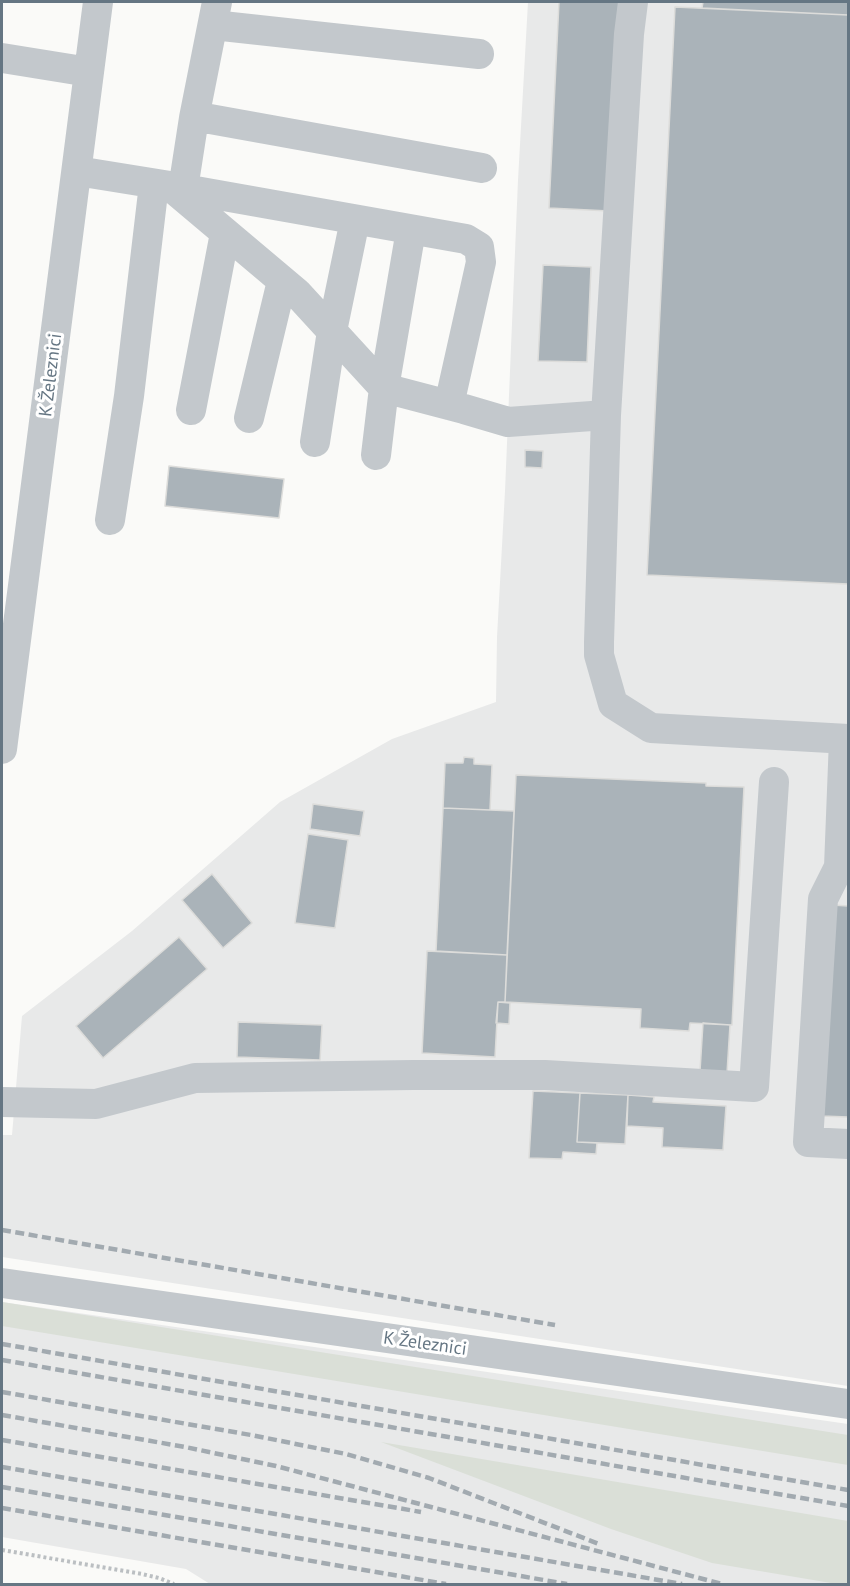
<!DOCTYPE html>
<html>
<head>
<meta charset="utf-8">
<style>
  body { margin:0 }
  #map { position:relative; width:850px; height:1586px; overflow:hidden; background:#fafaf8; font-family:"PT Sans",sans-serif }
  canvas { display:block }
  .frame { position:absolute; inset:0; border:3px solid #657683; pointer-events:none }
</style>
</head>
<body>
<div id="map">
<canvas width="850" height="1586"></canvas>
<div class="frame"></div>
</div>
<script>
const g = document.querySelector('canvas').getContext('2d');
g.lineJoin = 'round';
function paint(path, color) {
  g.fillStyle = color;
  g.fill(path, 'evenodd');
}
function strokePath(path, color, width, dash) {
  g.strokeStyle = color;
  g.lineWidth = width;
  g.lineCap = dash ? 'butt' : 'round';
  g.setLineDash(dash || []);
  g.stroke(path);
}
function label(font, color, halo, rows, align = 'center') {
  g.font = font + ' "PT Sans",sans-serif';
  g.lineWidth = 6;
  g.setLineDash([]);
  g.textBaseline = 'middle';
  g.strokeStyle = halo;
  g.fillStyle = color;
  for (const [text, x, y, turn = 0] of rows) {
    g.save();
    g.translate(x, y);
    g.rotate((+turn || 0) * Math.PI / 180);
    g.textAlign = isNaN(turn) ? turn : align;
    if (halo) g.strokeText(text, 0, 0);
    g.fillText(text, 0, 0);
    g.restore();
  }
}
const built = new Path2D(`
  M528 2H848V1386L2 1257V1135H12L22 1016 132 931 280 802 392 739 496 702 497 637 505 491 518 180Z
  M2 1302 848 1424V1584H210L186 1569 2 1537Z`);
const green = new Path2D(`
  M2 1302 848 1435V1465L2 1326Z
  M381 1442 848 1521V1584H837L712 1563 611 1529Z`);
const building = new Path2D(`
  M559 2H619L609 211 549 208Z
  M703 2H848V15L702 8Z
  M675 7 848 15V584L647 575Z
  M543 265 591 267 587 362 538 361Z
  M525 450 543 451 542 468 525 467Z
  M169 466 284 479 279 518 165 506Z
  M464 757 474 758V764L492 765 490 810 443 808 445 763H463Z
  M516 775 706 783V786L744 787 732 1025 690 1023 689 1031 640 1028 641 1009 505 1002Z
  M313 804 364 811 360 836 310 829Z
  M443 808 514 811 507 955 436 951Z
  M308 834 348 840 335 928 295 923Z
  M212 874 252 923 223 948 182 900Z
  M832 905 848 906V1117L822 1116Z
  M179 937 207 969 103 1058 76 1026Z
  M427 951 507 955 505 1002H498L495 1057 422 1053Z
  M498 1002 510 1003 509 1024 496 1023Z
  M238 1022 322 1025 320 1060 237 1057Z
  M703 1023 730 1025 727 1073 700 1071Z
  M533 1091 580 1093 577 1142 597 1143 596 1154 563 1152 562 1159 529 1158Z
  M580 1093 628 1095 625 1144 577 1142Z
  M628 1095 654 1097 653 1102 726 1106 723 1150 662 1147 663 1128 627 1126Z`);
const path = new Path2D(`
  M2 1550 142 1574 159 1578 174 1584`);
const minor = new Path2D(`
  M633 2 629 34 606 415 599 642V655L613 704 651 728 848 739
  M213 25 479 54
  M2 58 89 72
  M194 118 217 2
  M77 171 170 186 297 293 384 388 464 409 508 422 606 415
  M173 187 466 239 479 247 481 262 449 405
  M183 189 194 118 210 119 482 168
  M191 410 225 233
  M249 418 282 281
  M315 442 332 331 355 220
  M376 455 384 388 411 230
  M110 520 129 396 154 184
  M844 739 839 867 823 899 808 1142 848 1144
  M2 749 98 2
  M2 1102 96 1104 195 1078 413 1075H545L754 1087 774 782
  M2 1283 848 1404`);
const rail = new Path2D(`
  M2 1230 555 1325
  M2 1344 848 1490
  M2 1360 848 1506
  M2 1392 251 1435 346 1454 429 1478 599 1544
  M2 1415 185 1447 276 1466 722 1584
  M2 1440 421 1512
  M2 1467 682 1584
  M2 1487 567 1584
  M2 1508 446 1584`);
const streetNames = [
  ["K Železnici",51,375,-83],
  ["K Železnici",425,1344,8]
];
paint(built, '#e8e9e9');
paint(green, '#dadfd7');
paint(building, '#aab3b9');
strokePath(building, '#dcdcda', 1.5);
strokePath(path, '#bbbfc2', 4, [3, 3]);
strokePath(minor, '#c3c8cc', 30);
strokePath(rail, '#a2aab0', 4.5, [9, 4.5]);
label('18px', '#657683', '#fff', streetNames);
</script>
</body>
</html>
